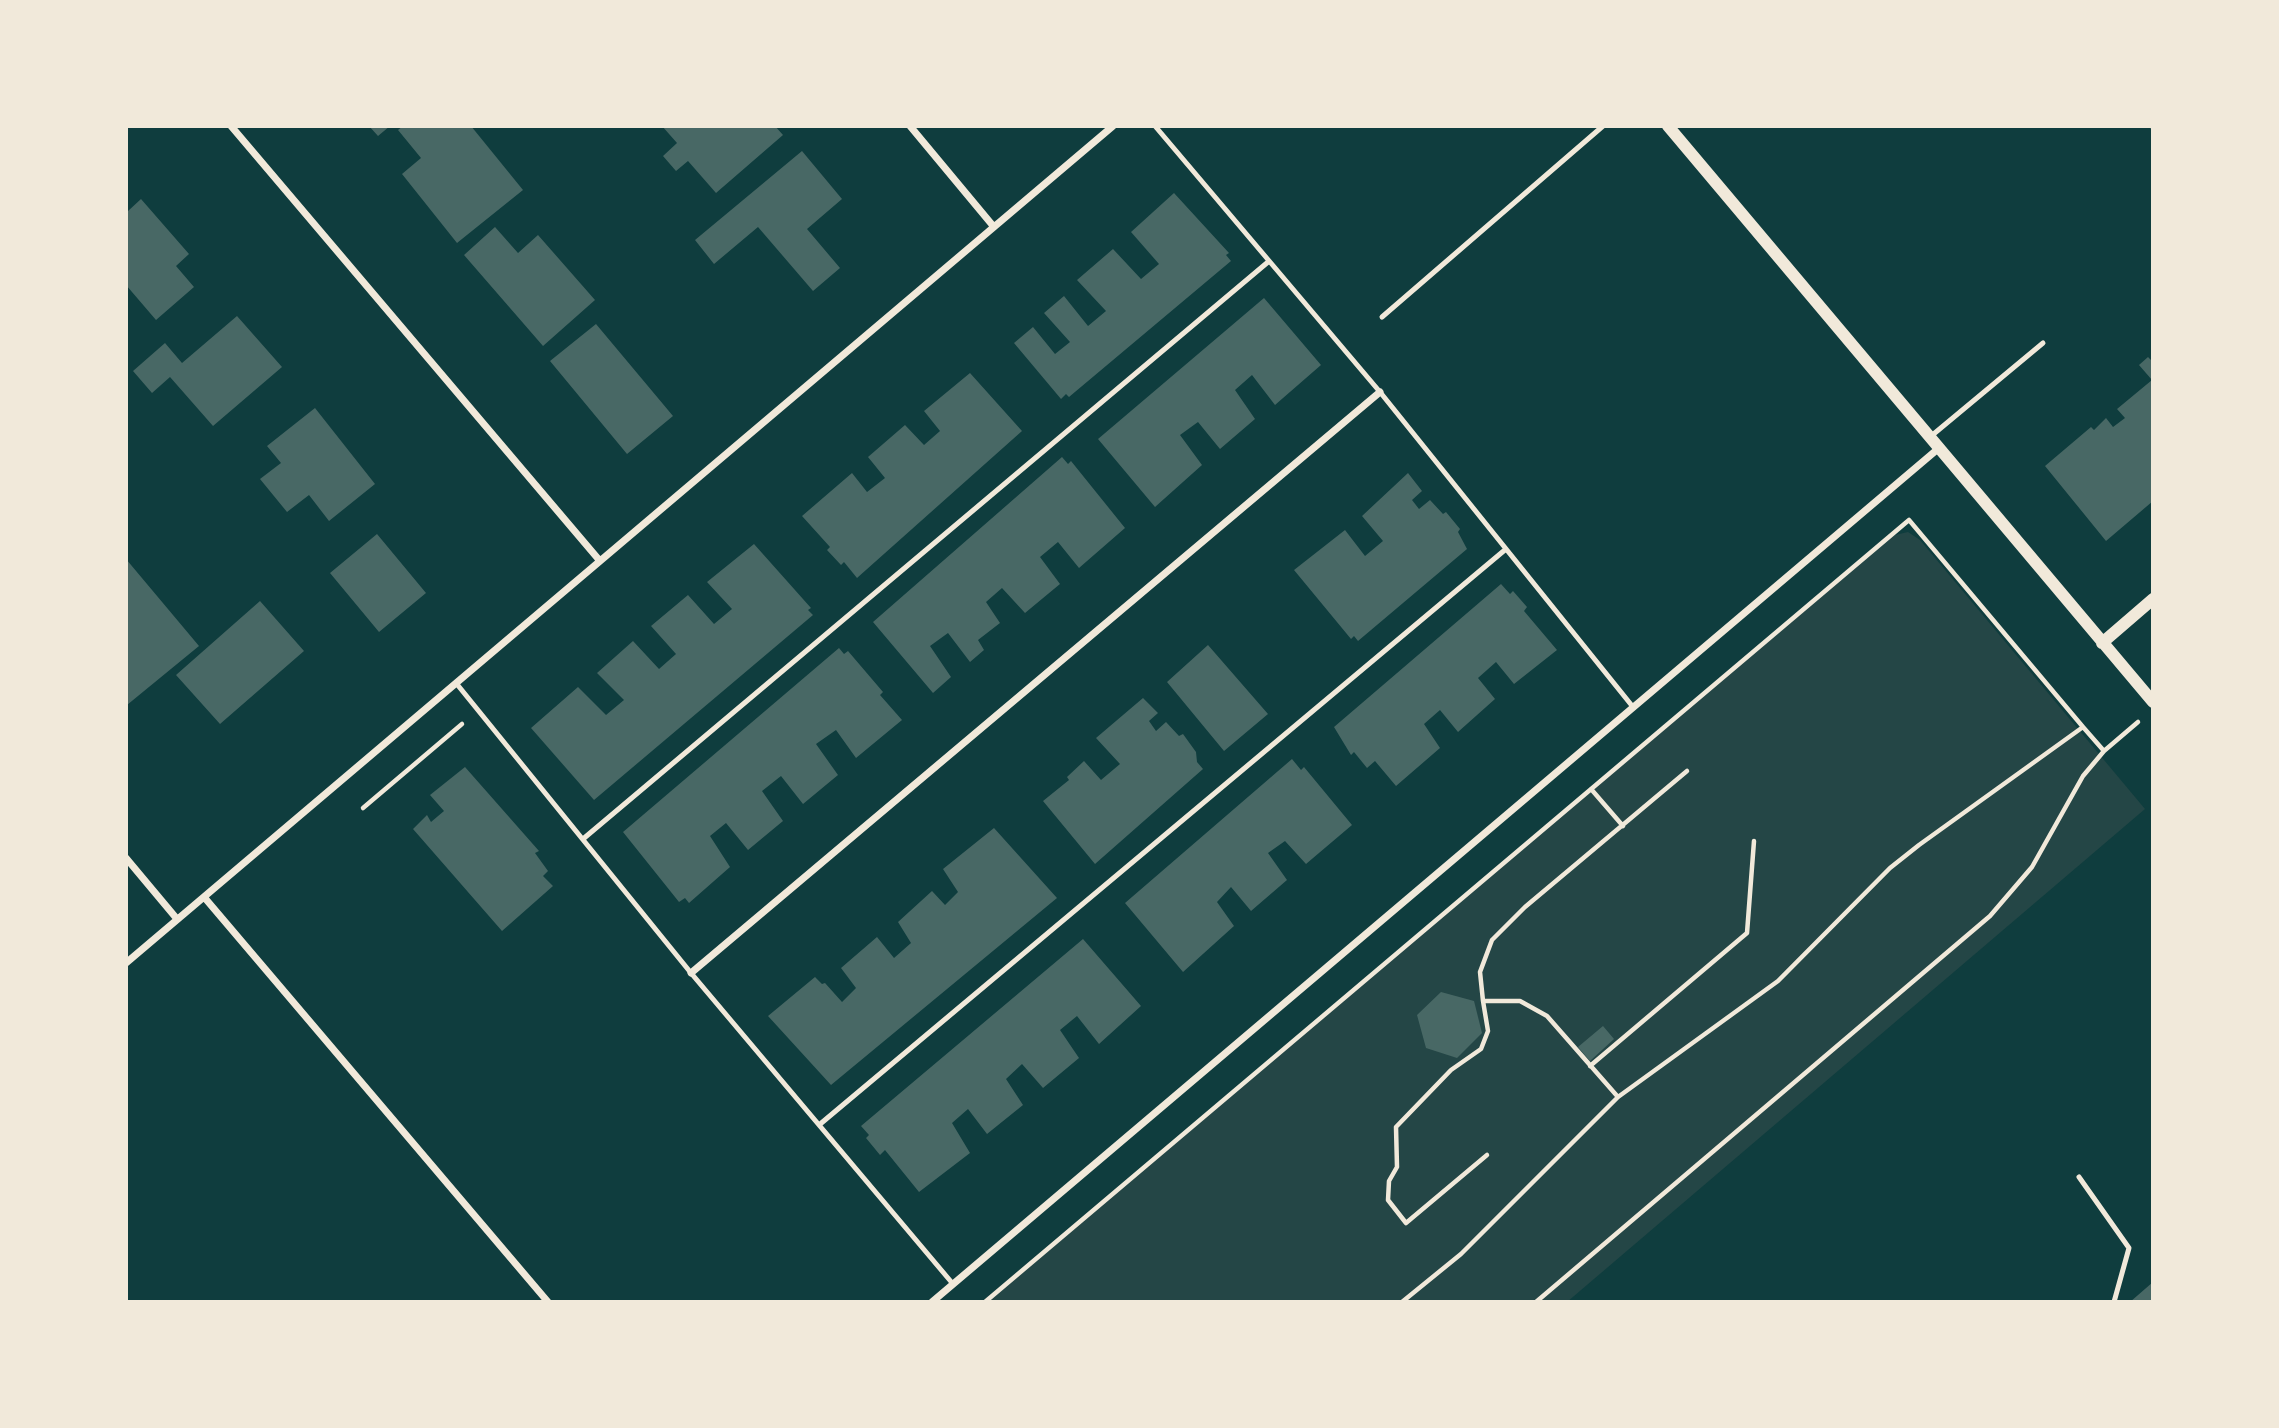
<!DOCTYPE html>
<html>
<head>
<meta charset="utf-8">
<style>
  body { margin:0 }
  #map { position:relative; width:2279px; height:1428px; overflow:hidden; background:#0f3d3e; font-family:"Source Sans 3",sans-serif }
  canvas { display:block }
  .frame { position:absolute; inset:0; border:128px solid #f1e9da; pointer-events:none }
</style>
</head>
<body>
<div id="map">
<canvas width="2279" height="1428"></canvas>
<div class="frame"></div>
</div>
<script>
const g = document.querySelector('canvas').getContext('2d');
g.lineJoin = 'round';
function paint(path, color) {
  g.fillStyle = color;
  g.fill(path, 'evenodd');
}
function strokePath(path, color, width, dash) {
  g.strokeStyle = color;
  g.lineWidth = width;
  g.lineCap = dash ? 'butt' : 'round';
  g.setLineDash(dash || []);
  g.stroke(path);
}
const green = new Path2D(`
  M1908 532 1920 540 2145 809 1567 1302H981L1895 535Z`);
const building = new Path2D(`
  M369 126H390L378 136Z
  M403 126H471L523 190 457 243 402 174 421 158 398 130Z
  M662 126H775L783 135 716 193 688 161 676 171 663 156 677 143Z
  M802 151 842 199 807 229 840 268 813 291 758 227 714 264 695 240Z
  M1174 193 1229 253 1226 255 1231 261 1069 397 1066 394 1061 399 1014 343 1033 327 1055 354 1070 342 1044 313 1064 296 1088 326 1106 311 1077 280 1113 249 1141 279 1159 264 1131 232Z
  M141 199 189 254 176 266 194 287 156 320 126 285V208L128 211Z
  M495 227 518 253 538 235 595 300 543 346 464 255Z
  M1264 298 1321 365 1275 405 1252 375 1235 390 1255 419 1220 449 1198 422 1180 435 1202 465 1155 507 1098 439Z
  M237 316 282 367 213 426 170 377 152 393 133 371 165 343 182 363Z
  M596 324 673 416 627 454 550 361Z
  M2148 357 2153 362V501L2106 541 2045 466 2091 427 2094 430 2106 418 2113 427 2125 418 2117 409 2152 380 2139 365Z
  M970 373 1022 431 857 578 844 562 841 565 827 550 830 547 802 516 852 473 867 492 885 478 868 457 905 425 924 445 940 431 924 411Z
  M315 408 375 484 329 521 309 495 287 512 260 479 281 463 267 446Z
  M1062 457 1068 464 1071 461 1125 528 1079 568 1058 542 1040 557 1060 584 1025 613 1002 588 986 602 1000 623 978 640 984 650 970 662 948 633 930 646 951 677 933 693 873 622Z
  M1408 473 1422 491 1412 500 1419 509 1430 500 1443 514 1446 512 1460 529 1458 532 1467 549 1358 641 1354 636 1351 639 1294 570 1345 530 1365 556 1383 541 1362 516Z
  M377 534 426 593 379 632 330 573Z
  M754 544 811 608 808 610 813 615 594 800 531 728 578 687 606 715 624 700 597 673 633 641 659 669 676 654 651 626 688 595 714 624 732 609 707 582Z
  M126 559 199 646 127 705 126 704Z
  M1501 584 1510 594 1513 591 1527 607 1524 611 1557 650 1514 684 1496 662 1478 678 1495 699 1458 732 1440 710 1424 724 1440 748 1396 786 1375 761 1367 768 1354 752 1351 755 1334 727Z
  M260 601 304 651 220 724 176 675Z
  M1208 645 1268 714 1224 751 1167 682Z
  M839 648 844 654 848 651 883 692 880 695 902 720 856 758 836 730 816 744 838 775 803 804 781 776 762 791 783 821 748 850 726 823 710 836 730 867 689 903 685 898 679 902 623 832Z
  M1143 698 1158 713 1149 721 1156 731 1166 722 1179 736 1183 734 1196 752 1197 762 1203 769 1095 864 1043 801 1069 780 1067 777 1084 761 1101 780 1120 764 1096 738Z
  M1292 759 1301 770 1304 767 1352 825 1306 864 1285 841 1268 853 1287 880 1251 911 1231 887 1217 902 1234 926 1183 972 1125 903Z
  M465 767 539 851 535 853 548 871 543 876 553 886 502 931 413 829 427 815 431 822 444 811 430 795Z
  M994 828 1057 898 831 1085 768 1016 815 977 822 984 825 983 842 1002 856 988 841 968 877 937 894 958 911 943 898 922 932 891 945 905 958 892 943 869Z
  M1083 939 1141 1006 1099 1044 1077 1016 1060 1030 1079 1058 1043 1088 1022 1064 1006 1079 1023 1105 987 1134 968 1109 952 1123 970 1153 919 1192 885 1150 880 1155 866 1138 869 1135 861 1126Z
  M1441 992 1474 1001 1482 1033 1457 1058 1426 1048 1417 1015Z
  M1603 1026 1614 1039 1590 1061 1578 1047Z
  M2153 1282V1302H2130Z`);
const path = new Path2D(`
  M1591 789 1623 826
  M363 808 462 724
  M1483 1001 1480 972 1492 940 1525 907 1687 771
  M1590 1066 1747 933 1754 841
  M1487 1155 1406 1223 1388 1200 1389 1181 1397 1167 1396 1127 1451 1070 1481 1049 1488 1031 1483 1001H1520L1547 1016 1618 1097
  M985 1302 1909 520 2083 727
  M1402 1302 1461 1254 1618 1097 1778 981 1890 868 1919 845 2083 727 2104 751
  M1536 1302 1990 916 2032 867 2083 776 2104 751 2138 722`);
const service = new Path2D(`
  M1155 126 1380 392 1633 707
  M2152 126 2153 127
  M1382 317 1603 126
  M1930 437 2043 343
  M456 683 691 973 953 1284
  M583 839 1268 262
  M819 1125 1506 549
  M2079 1177 2129 1248 2114 1302`);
const minor = new Path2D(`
  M231 126 600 561
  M910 126 994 227
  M126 858 177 919
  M204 897 548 1302
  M126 963 1113 126
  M691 973 1380 392
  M932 1302 1939 448`);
const tertiary = new Path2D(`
  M1668 126 2153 702
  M2102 643 2153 599`);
paint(green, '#244646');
paint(building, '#486865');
strokePath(path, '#f1e9da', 4.5);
strokePath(service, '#f1e9da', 5);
strokePath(minor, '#f1e9da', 7);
strokePath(tertiary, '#f1e9da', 12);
</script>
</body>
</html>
